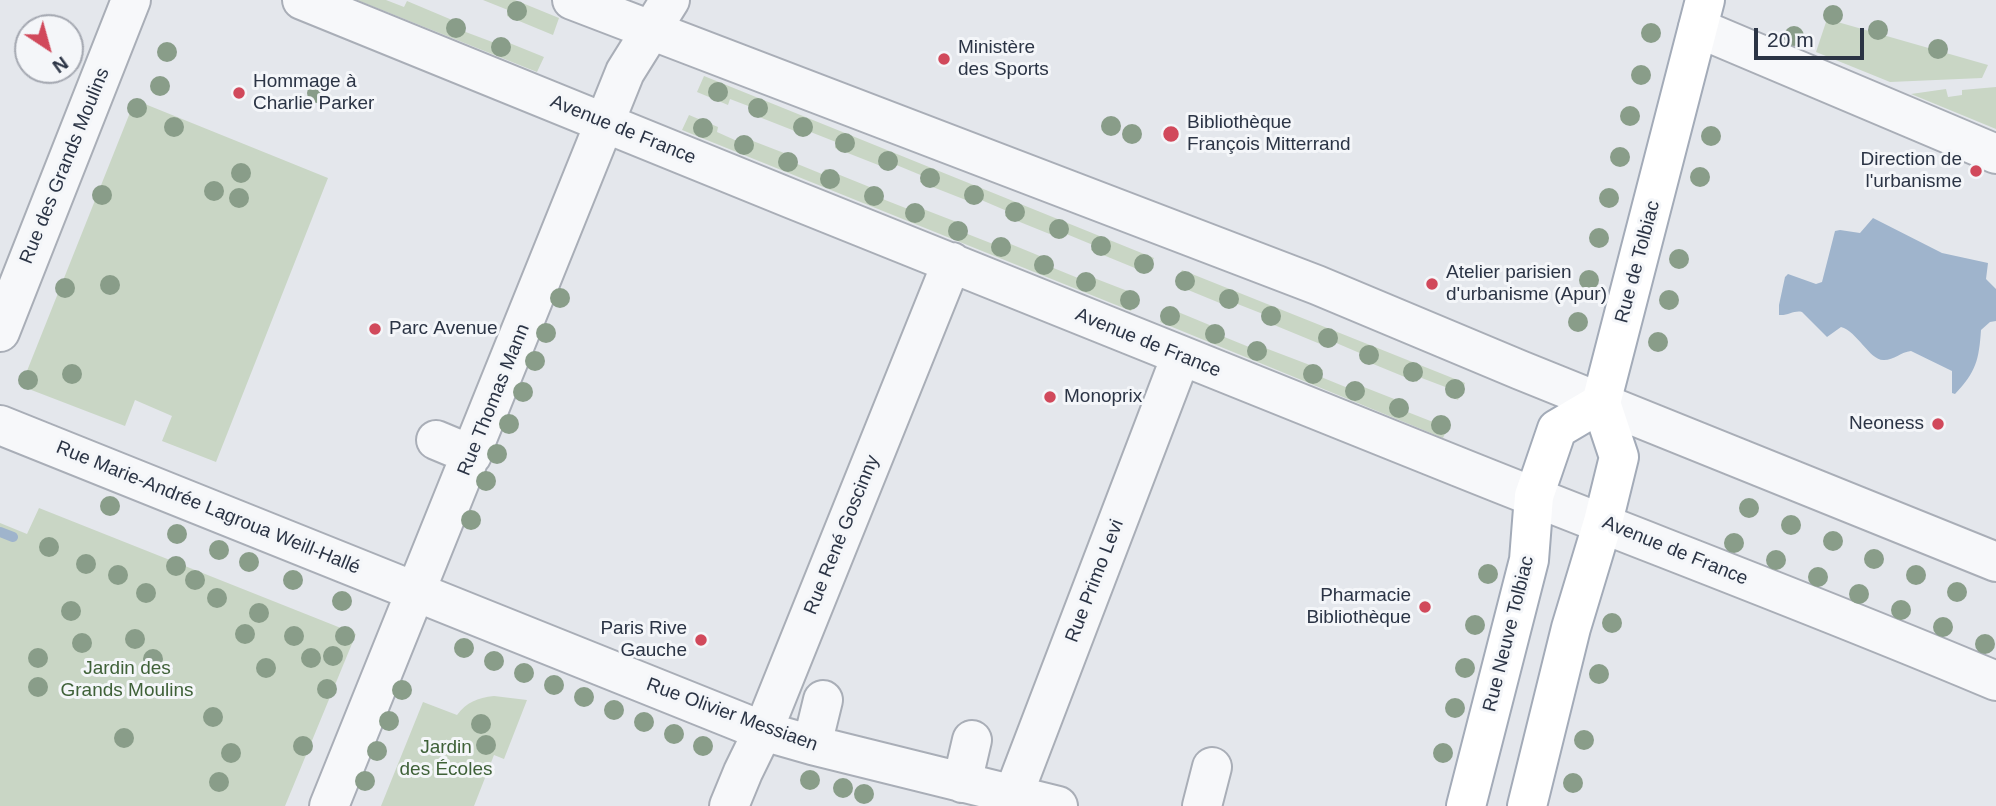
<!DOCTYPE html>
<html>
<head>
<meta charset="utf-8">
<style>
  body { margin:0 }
  #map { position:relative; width:1996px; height:806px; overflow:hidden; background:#e4e7ec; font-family:Arial,sans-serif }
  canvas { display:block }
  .north { position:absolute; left:14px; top:14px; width:70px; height:70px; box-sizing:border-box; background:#f4f6f9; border:2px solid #a4a8b1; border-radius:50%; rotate:144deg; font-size:19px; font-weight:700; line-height:28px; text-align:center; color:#2b3445 }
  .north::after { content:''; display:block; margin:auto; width:24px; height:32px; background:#d1495b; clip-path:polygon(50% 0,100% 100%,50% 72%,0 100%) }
  .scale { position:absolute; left:1754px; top:28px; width:110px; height:32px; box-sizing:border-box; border:4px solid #2b3445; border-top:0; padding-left:9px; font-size:21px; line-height:24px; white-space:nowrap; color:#2b3445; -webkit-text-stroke:5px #f4f6f9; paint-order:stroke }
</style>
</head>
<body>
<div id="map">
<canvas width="1996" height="806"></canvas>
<div class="north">N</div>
<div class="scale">20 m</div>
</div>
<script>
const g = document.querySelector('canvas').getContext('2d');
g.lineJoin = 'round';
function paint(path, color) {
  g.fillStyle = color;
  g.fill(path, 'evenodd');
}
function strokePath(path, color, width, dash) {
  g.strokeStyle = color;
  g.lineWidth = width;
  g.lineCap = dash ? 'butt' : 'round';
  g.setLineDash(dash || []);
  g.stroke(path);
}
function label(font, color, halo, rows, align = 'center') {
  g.font = font + ' Arial,sans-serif';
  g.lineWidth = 6;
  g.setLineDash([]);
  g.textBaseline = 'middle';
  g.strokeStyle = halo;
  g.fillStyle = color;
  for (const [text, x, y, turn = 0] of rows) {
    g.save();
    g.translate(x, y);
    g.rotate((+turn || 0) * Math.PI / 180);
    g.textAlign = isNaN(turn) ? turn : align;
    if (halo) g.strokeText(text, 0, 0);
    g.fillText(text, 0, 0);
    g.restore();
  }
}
const green = new Path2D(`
  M357 0H386L404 7 407 1 464 25 463 31 495 43 497 38 544 57 537 72Z
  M483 0H515L559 18 553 35 507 16 508 10Z
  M1827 19 1988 65 1982 78 1890 82 1816 52Z
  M704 76 1154 258 1147 273 1091 250 1093 245 1064 233 1062 239 1005 216 1007 211 979 199 976 204 920 182 923 176 894 164 891 170 835 148 836 142 808 131 805 135 749 113 751 107 730 99 728 105 697 92Z
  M1996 87V129L1911 94 1946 89 1948 97 1962 95V90Z
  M135 100 328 178 216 462 162 441 172 416 135 400 125 426 21 386Z
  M689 115 718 127 717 132 737 141 740 136 797 158 795 163 822 174 825 169 882 192 880 198 908 209 910 204 967 226 965 233 993 244 996 238 1052 261 1051 267 1078 278 1081 273 1138 295 1131 311 682 130Z
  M1182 270 1465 383 1458 400 1446 395 1448 388 1419 377 1417 382 1361 359 1362 354 1334 342 1330 348 1262 320 1263 314 1235 303 1232 308 1176 285Z
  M1166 307 1224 331 1222 336 1249 347 1252 343 1323 370 1321 377 1348 388 1351 382 1407 404 1405 411 1433 422 1436 416 1450 422 1443 438 1160 322Z
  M39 508 356 634 285 806H0V523L27 534Z
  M494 696 527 700 504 759 494 755 474 806H381L423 702 457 715C467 702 477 698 494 696Z`);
const water = new Path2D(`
  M1873 218 1942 253 1988 263 1986 279 1996 289V321L1990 322 1981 330C1979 360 1976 372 1955 394L1952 393V371L1911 351C1901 352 1894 360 1884 360 1870 361 1857 331 1841 327L1827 337 1802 312C1794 310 1788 316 1779 315V305L1785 277 1788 274 1816 284 1822 282 1835 231 1840 230 1860 233Z`);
const stream = new Path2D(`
  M0 532 13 537`);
const minor = new Path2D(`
  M302 0C687 157 1073 313 1459 467 1638 539 1819 606 1996 681
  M572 0 1317 285 1520 370 1996 562
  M1698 28 1996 154
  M0 332 131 0
  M0 425 763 731 812 745 1058 806
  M436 440 472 455
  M812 745 823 700
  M962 783 972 740
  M329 806 625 72 670 0
  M729 806 743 772 763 731 952 262
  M1009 806 1181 356
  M1202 806 1212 767`);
const major = new Path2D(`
  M1466 806 1529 560 1534 496 1543 470 1557 429 1601 403
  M1527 806 1571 628 1603 522 1619 457 1601 403 1705 0`);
const trees = [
  [517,11],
  [1833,15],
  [456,28],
  [1878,30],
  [1651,33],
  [1794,36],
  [501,47],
  [1938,49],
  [167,52],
  [1641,75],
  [160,86],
  [718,92],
  [317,93],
  [137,108],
  [758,108],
  [1630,116],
  [1111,126],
  [174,127],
  [803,127],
  [703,128],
  [1132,134],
  [1711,136],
  [845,143],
  [744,145],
  [1620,157],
  [888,161],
  [788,162],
  [241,173],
  [1700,177],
  [930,178],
  [830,179],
  [214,191],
  [102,195],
  [974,195],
  [874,196],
  [239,198],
  [1609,198],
  [1015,212],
  [915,213],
  [1059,229],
  [958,231],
  [1599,238],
  [1101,246],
  [1001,247],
  [1679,259],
  [1144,264],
  [1044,265],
  [1589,280],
  [1185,281],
  [1086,282],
  [110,285],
  [65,288],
  [560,298],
  [1229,299],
  [1130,300],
  [1669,300],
  [1170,316],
  [1271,316],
  [1578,322],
  [546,333],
  [1215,334],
  [1328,338],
  [1658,342],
  [1257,351],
  [1369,355],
  [535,361],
  [1413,372],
  [72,374],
  [1313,374],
  [28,380],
  [1455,389],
  [1355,391],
  [523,392],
  [1399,408],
  [509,424],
  [1441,425],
  [497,454],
  [486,481],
  [110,506],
  [1749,508],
  [471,520],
  [1791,525],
  [177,534],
  [1833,541],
  [1734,543],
  [49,547],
  [219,550],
  [1874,559],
  [1776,560],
  [249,562],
  [86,564],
  [176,566],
  [1488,574],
  [118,575],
  [1916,575],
  [1818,577],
  [195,580],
  [293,580],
  [1957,592],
  [146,593],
  [1859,594],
  [217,598],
  [342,601],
  [1901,610],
  [71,611],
  [259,613],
  [1612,623],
  [1475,625],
  [1943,627],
  [245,634],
  [294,636],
  [345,636],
  [135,639],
  [82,643],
  [1985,644],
  [464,648],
  [333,656],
  [38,658],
  [311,658],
  [153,659],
  [494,661],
  [266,668],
  [1465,668],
  [524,673],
  [1599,674],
  [554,685],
  [38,687],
  [327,689],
  [402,690],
  [584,697],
  [1455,708],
  [614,710],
  [213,717],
  [389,721],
  [644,722],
  [481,724],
  [674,734],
  [124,738],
  [1584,740],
  [486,745],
  [303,746],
  [703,746],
  [377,751],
  [231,753],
  [1443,753],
  [810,780],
  [365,781],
  [219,782],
  [1573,783],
  [843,788],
  [864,794]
];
const markers = [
  [944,59,7,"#d1495b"],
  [239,93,7,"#d1495b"],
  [1171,134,9,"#d1495b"],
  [1976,171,7,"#d1495b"],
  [1432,284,7,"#d1495b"],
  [375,329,7,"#d1495b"],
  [1050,397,7,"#d1495b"],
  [1938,424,7,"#d1495b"],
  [1425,607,7,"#d1495b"],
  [701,640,7,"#d1495b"]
];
const poiNames = [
  ["Ministère",958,48],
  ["des Sports",958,70],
  ["Hommage à",253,82],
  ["Charlie Parker",253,104],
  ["Bibliothèque",1187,123],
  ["François Mitterrand",1187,145],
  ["Direction de",1962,160,"right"],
  ["l'urbanisme",1962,182,"right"],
  ["Atelier parisien",1446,273],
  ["d'urbanisme (Apur)",1446,295],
  ["Parc Avenue",389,329],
  ["Monoprix",1064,397],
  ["Neoness",1924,424,"right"],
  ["Pharmacie",1411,596,"right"],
  ["Bibliothèque",1411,618,"right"],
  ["Paris Rive",687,629,"right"],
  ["Gauche",687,651,"right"]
];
const streetNames = [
  ["Avenue de France",623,130,22],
  ["Rue des Grands Moulins",65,166,-68],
  ["Rue de Tolbiac",1638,262,-75],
  ["Avenue de France",1148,343,22],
  ["Rue Thomas Mann",494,400,-68],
  ["Rue Marie-Andrée Lagroua Weill-Hallé",208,508,22],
  ["Rue René Goscinny",842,535,-68],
  ["Avenue de France",1675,551,22],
  ["Rue Primo Levi",1095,581,-69],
  ["Rue Neuve Tolbiac",1509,634,-76],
  ["Rue Olivier Messiaen",732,715,20]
];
const parkNames = [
  ["Jardin des",127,669],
  ["Grands Moulins",127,691],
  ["Jardin",446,748],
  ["des Écoles",446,770]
];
paint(green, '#c9d6c5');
paint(water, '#9fb4cc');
strokePath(stream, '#9fb4cc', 10);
strokePath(minor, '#a9aeb7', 42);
strokePath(major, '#a3abb8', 42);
strokePath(minor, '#f7f8fa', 38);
strokePath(major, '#fff', 38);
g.fillStyle = '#899d89';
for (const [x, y] of trees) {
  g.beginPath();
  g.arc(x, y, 10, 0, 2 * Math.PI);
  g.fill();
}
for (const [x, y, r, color] of markers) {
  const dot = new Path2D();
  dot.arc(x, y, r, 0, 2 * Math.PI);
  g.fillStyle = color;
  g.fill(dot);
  strokePath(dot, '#f4f6f9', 2.5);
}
label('19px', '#2b3445', '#f4f6f9', poiNames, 'left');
label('19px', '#2b3445', '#f4f6f9', streetNames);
label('19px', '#3f6138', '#f4f6f9', parkNames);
</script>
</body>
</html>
